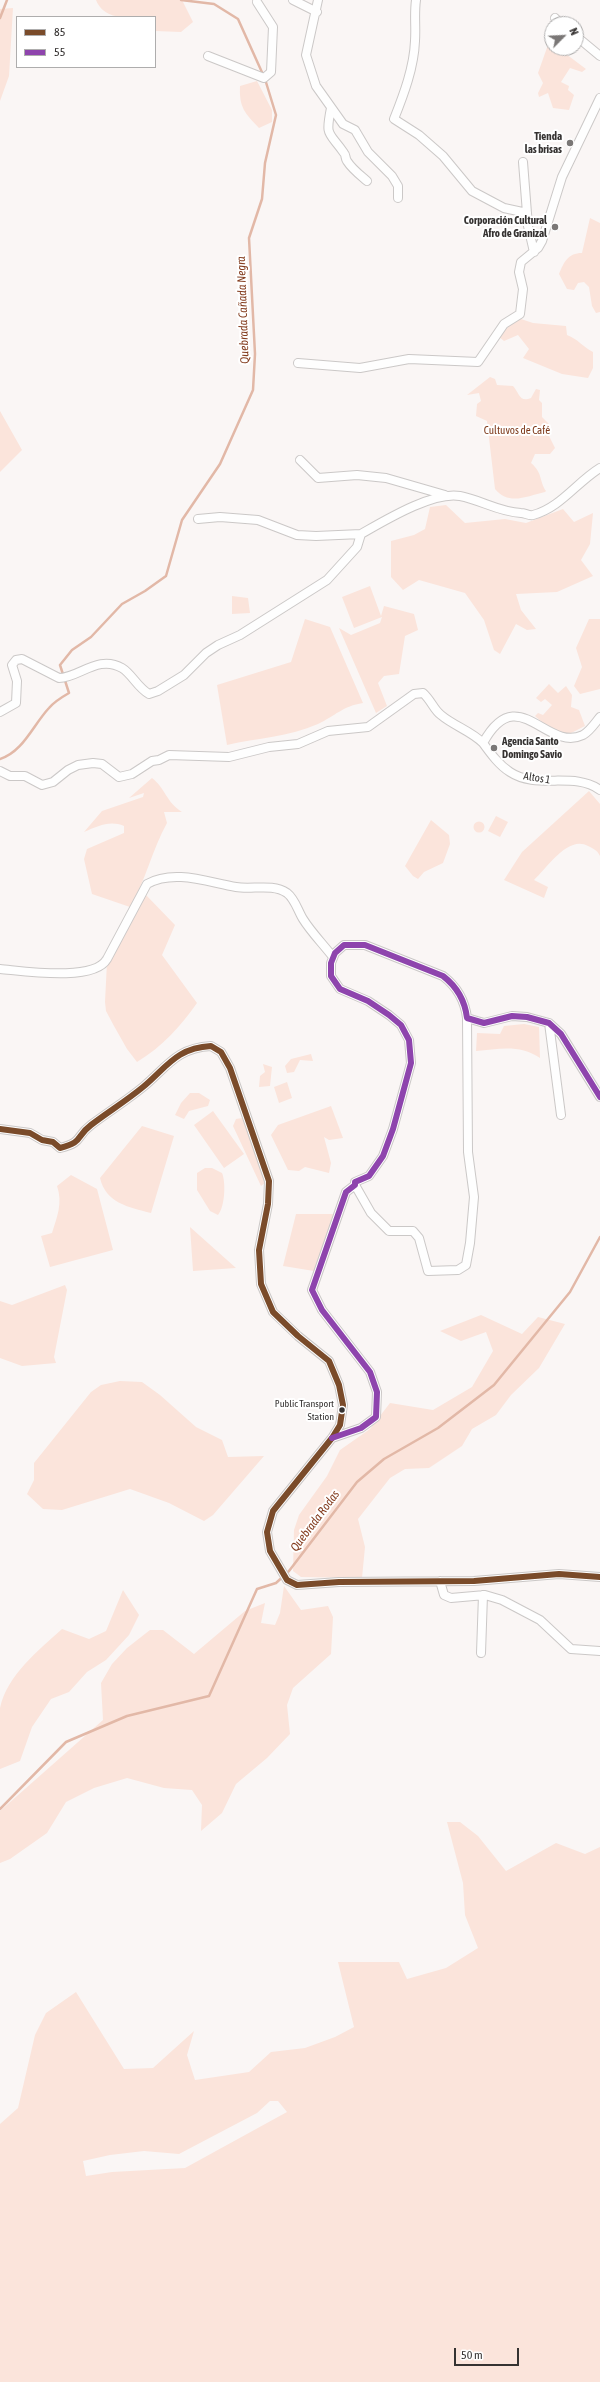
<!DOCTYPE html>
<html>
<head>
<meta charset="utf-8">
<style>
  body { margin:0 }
  #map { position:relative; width:600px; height:2382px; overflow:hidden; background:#faf6f5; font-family:"Asap Condensed",sans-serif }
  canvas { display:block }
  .legend { position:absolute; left:16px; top:16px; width:140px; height:52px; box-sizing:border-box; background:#fff; border:1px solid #aeadad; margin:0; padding:5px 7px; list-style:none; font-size:12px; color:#353231 }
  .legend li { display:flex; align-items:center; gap:8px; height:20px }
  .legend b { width:20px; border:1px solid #aeadad }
  .north { position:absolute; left:544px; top:16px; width:40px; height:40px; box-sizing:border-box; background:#fff; border:1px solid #aeadad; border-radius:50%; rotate:66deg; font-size:11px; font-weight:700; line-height:16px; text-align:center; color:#353231 }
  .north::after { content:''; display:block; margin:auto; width:14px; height:18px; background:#7a7776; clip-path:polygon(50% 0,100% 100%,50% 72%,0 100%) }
  .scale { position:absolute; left:454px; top:2348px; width:65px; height:18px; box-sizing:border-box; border:2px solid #353231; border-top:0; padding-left:5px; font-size:12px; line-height:14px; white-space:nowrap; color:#353231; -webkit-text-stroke:3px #fff; paint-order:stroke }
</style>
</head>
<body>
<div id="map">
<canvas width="600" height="2382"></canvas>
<ul class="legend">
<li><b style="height:5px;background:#7a4b2a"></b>85</li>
<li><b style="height:5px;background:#8e44ad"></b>55</li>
</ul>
<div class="north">N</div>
<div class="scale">50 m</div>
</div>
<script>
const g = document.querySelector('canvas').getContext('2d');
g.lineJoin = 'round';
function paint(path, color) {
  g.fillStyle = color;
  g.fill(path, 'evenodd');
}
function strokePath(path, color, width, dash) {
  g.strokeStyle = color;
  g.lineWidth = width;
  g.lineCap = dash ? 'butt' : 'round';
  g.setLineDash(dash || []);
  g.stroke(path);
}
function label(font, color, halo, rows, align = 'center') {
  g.font = font + ' "Asap Condensed",sans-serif';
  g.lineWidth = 4;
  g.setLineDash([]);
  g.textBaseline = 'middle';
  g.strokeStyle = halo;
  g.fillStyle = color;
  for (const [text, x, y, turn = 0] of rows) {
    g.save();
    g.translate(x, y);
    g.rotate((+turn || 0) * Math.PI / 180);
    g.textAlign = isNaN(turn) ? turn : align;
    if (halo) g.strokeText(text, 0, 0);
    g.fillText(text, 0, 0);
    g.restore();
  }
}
const green = new Path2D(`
  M96 0H182L193 22 181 32 155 31V17C135 17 105 23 96 0Z
  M13 8 9 76 0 101V9Z
  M549 42 552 44V48H558L586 69 582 72 570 68 561 82 569 86 568 90 574 95 569 110 553 108 548 93 539 97 538 93 543 83 538 73Z
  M257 81 272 110V122L259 128C245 113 239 108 240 86Z
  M590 218 600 223V312L596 313 592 306 589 287 584 282 578 283 574 290 567 289 559 274C564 262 568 253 582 253Z
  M521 319 533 323 566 326 567 335C578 339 583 347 593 352V368L588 378 562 374 523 358 529 349 518 335 504 341 499 337 512 322Z
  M490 377 495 379 497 385 513 386C519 392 519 403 531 398L536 389 540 390 539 400 542 403V417L550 425 547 432 555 448 550 454H535L531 463C543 473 539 481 546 491L545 492C527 496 509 506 495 489L487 421 476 416 477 404 481 401 479 393 467 395Z
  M0 411 22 450 0 472Z
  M446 505 465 523 505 519 526 523 563 509 574 522 593 513 590 544 581 560 593 576 557 592 516 594 521 610 536 629 527 630 516 624 500 654 494 650 484 620 465 593 419 580 403 590 391 577V541L414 535 425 529 430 507Z
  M370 586 381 616 384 606 414 614 418 630 405 636 399 674 384 676 378 683 387 706 376 713 339 628 351 635 380 623 382 617 354 628 342 597Z
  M232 596 248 598 250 613 232 614Z
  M305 619 330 627 363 703C343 706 335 716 318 724 289 737 257 738 227 745L217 685 291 662Z
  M589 619H600V689L580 694 574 686 582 667 576 648Z
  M549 684 558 693 566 686 572 695 571 707 579 710 585 726C580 728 576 731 571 733 559 738 543 723 535 716L538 713 543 715 552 705 545 699 541 702 536 698Z
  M152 778C166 789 166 802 182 812H164L167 823C152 850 146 880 130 907L92 894 84 859 87 849 124 833V826C110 820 98 826 84 832L102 811 143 797 144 793 129 798Z
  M589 791 600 804V856C597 850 594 849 588 846 568 835 547 868 534 880L548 887 544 898 504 880 522 852Z
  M496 816 508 822 500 837 488 831Z
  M431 820 449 835 450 844 443 863 424 872 418 879 413 876 405 866Z
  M473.5 827a5.5 5.5 0 1 1 11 0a5.5 5.5 0 1 1-11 0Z
  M146 895 175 925 162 955 197 1003C181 1026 162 1047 137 1062L127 1049 114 1026 106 1011 105 1002 107 962Z
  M524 1024 539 1027 540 1058C520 1044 499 1049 476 1051L477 1033 500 1034 504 1026Z
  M311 1054 313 1061 300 1060 294 1072 287 1073 285 1066 291 1059Z
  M263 1064 272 1067 270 1086 259 1087 260 1076 265 1072Z
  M287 1082 292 1098 279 1103 274 1087Z
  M190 1093H199L210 1100 208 1106 189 1111 184 1119 175 1115 181 1103Z
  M331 1106 343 1138 329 1140 324 1137 331 1163 329 1173 305 1167 299 1171 288 1170 271 1135 278 1125Z
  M213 1111 244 1154 224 1168 194 1125Z
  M242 1118 266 1182 261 1186 233 1126 236 1119Z
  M142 1126 174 1136 151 1213C128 1207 106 1203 100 1178Z
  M205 1168H212L222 1173C226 1182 225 1207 218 1215L210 1211 197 1190V1173Z
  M71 1175 97 1189 113 1250 50 1267 41 1236 52 1233C57 1217 63 1203 57 1186Z
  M296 1214H333L324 1248 314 1271 283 1266Z
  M190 1227 236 1268 193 1271Z
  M65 1285 67 1290 54 1357 56 1363 22 1366 0 1358V1301L12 1305Z
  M481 1315 522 1334 538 1317 565 1324 539 1368 511 1395 496 1415 472 1429 462 1446 429 1468 405 1469 390 1478 358 1519 365 1547 362 1578 301 1577 293 1571 294 1530 299 1515 327 1476 340 1450 370 1429 390 1403 433 1410 472 1387 493 1351 486 1332 461 1341 440 1331Z
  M120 1381 142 1382 160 1395 196 1427 222 1440 228 1457 264 1456 213 1515 204 1521 169 1503 130 1489 62 1510 43 1509 27 1494 34 1480V1463L91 1392 101 1385Z
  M284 1586 301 1610 328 1606 333 1617 331 1654 293 1688 287 1705 290 1734 267 1758 236 1784 222 1813 201 1831 202 1805 192 1790 164 1788 127 1778 94 1788 66 1802 47 1833 10 1859 0 1863V1811L103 1720 101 1683 112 1664 127 1648 150 1630H163L194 1654 245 1611 265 1603 261 1623 275 1625 280 1613Z
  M123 1590 139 1615 129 1635 106 1660 87 1672 69 1692 51 1699 32 1727 20 1761 0 1769C0 1751 0 1725 0 1708 7 1675 39 1650 62 1629L89 1639 106 1631Z
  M447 1822H460L478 1836 506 1871 556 1843 585 1854 600 1847V2382H0V2124L18 2108 35 2035 46 2013 76 1992 124 2069 153 2068 194 2031 187 2055 195 2080 249 2072 271 2052 305 2048 335 2037 354 2027 338 1962H399L407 1979 446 1968 478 1948 465 1915 463 1883ZM270 2101H278L287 2112 185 2168 112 2172 86 2176 83 2161 110 2155 144 2151 179 2154 257 2113Z`);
const stream = new Path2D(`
  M0 18 7 0
  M0 759C23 752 33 725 49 708 54 702 62 697 69 693L60 665 72 650 91 637 122 604 145 591 166 576 182 520 220 464 253 390 255 354 249 238 262 199 265 163 276 115 265 79 238 19 214 4 181 0
  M0 1809 66 1742 127 1716 209 1696 257 1589 276 1583 289 1571 357 1482 384 1459 438 1428 494 1385 570 1292 600 1237`);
const street = new Path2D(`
  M293 0 317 12
  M318 0 306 55 316 86 343 124 355 130 368 152 392 176 398 186V198
  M416 0C414 14 416 27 415 41 414 67 404 94 394 119L419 135 443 156 472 191 504 208 527 213
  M555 18 561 24
  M576 36 600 56
  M208 56 264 78 271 72 273 27 257 2
  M331 108C325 138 329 131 344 153 346 155 345 158 347 161 352 169 360 175 367 181
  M523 162 528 226 534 252
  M298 363 360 368 409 359 478 362 504 324 520 314 523 289 519 272 521 262 538 248 542 241 562 177 600 98
  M300 460 318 478 357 475 386 478 445 495
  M198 519 220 517 258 520 297 535 316 536 361 534
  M0 712 16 703 17 681 12 665 16 660 22 659 59 678C79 678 98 654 122 668 132 674 137 687 149 694L158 691 184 675 206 653 218 645 240 635 327 580 357 547 361 534C384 521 433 491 460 496 481 500 499 512 521 513 525 513 529 516 533 515 560 508 577 482 600 468
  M600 717C595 723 590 731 583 735 546 753 518 679 483 743 491 754 499 765 510 772 537 790 574 771 600 790
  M0 771 10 776H25L42 785 53 782 68 770 78 765 93 763 102 764 119 777 132 774 152 761 159 760 169 755 229 757 269 747 298 744 328 731 368 727 414 694 423 693C431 700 434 710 441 715 454 726 471 731 483 743
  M0 969C24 971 94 982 107 959L147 884C174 869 207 882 236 887 252 890 272 883 287 893 295 899 298 911 303 919 311 932 323 944 333 957
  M549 1023 561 1115
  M0 1129 30 1133 42 1140 53 1142 60 1148C84 1142 75 1137 91 1125 108 1112 126 1101 143 1087 167 1067 176 1048 211 1046L221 1052 230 1068 269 1181 268 1204 259 1250 261 1284 273 1312 298 1336 329 1361 339 1385 343 1405 340 1425 332 1438 273 1511 267 1532 270 1551 287 1580 297 1585 339 1582 474 1581 559 1574 600 1577
  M355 1185 371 1213 389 1231H413L419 1238 428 1271 458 1270 466 1265 470 1243 474 1197 468 1152 467 1018
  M332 1438 361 1428 376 1417 377 1392 370 1372 322 1310 312 1290 346 1192 355 1185V1182L369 1176 383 1156 393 1129 411 1063 409 1040 401 1025 389 1015 368 1001 340 989 331 976V963L335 953 344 945H365L443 976C456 986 465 1001 467 1018L484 1023 512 1016 527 1017 549 1023 561 1034 600 1097
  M440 1581 444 1595 451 1598 485 1595 502 1600 540 1620 571 1649 600 1651
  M481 1653 483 1595`);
const bus1 = new Path2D(`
  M0 1129 30 1133 42 1140 53 1142 60 1148C84 1142 75 1137 91 1125 108 1112 126 1101 143 1087 167 1067 176 1048 211 1046L221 1052 230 1068 269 1181 268 1204 259 1250 261 1284 273 1312 298 1336 329 1361 339 1385 343 1405 340 1425 332 1438 273 1511 267 1532 270 1551 287 1580 297 1585 339 1582 474 1581 559 1574 600 1577`);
const bus2 = new Path2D(`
  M332 1438 361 1428 376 1417 377 1392 370 1372 322 1310 312 1290 346 1192 355 1185V1182L369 1176 383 1156 393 1129 411 1063 409 1040 401 1025 389 1015 368 1001 340 989 331 976V963L335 953 344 945H365L443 976C456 986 465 1001 467 1018L484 1023 512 1016 527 1017 549 1023 561 1034 600 1097`);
const markers = [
  [570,143,4,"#7a7776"],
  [555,227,4,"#7a7776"],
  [494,748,4,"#7a7776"],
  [342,1410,3.5,"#353231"]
];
const busNames = [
  ["Public Transport",334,1404],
  ["Station",334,1417]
];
const poiNames = [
  ["Tienda",562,137],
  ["las brisas",562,150],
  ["Corporación Cultural",547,221],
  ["Afro de Granizal",547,234],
  ["Agencia Santo",502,742,"left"],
  ["Domingo Savio",502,755,"left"]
];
const parkNames = [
  ["Cultuvos de Café",517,431]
];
const streetNames = [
  ["Altos 1",537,778,9]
];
const waterNames = [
  ["Quebrada Cañada Negra",243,310,-92],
  ["Quebrada Rodas",315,1521,-53]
];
paint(green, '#fbe4db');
strokePath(stream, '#e2b8a7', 2.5);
strokePath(street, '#cbc8c7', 10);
strokePath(street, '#fefefe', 8);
strokePath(bus1, '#7a4b2a', 6);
strokePath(bus2, '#8e44ad', 6);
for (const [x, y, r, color] of markers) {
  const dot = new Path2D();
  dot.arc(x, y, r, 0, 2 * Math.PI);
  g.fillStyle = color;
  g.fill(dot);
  strokePath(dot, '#fff', 1.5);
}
label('10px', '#353231', '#fff', busNames, 'right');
label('bold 11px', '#353231', '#fff', poiNames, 'right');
label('11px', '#7c3717', '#fff', parkNames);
label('11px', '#353231', '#fff', streetNames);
label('italic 12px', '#843d1f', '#fff', waterNames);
</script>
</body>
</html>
